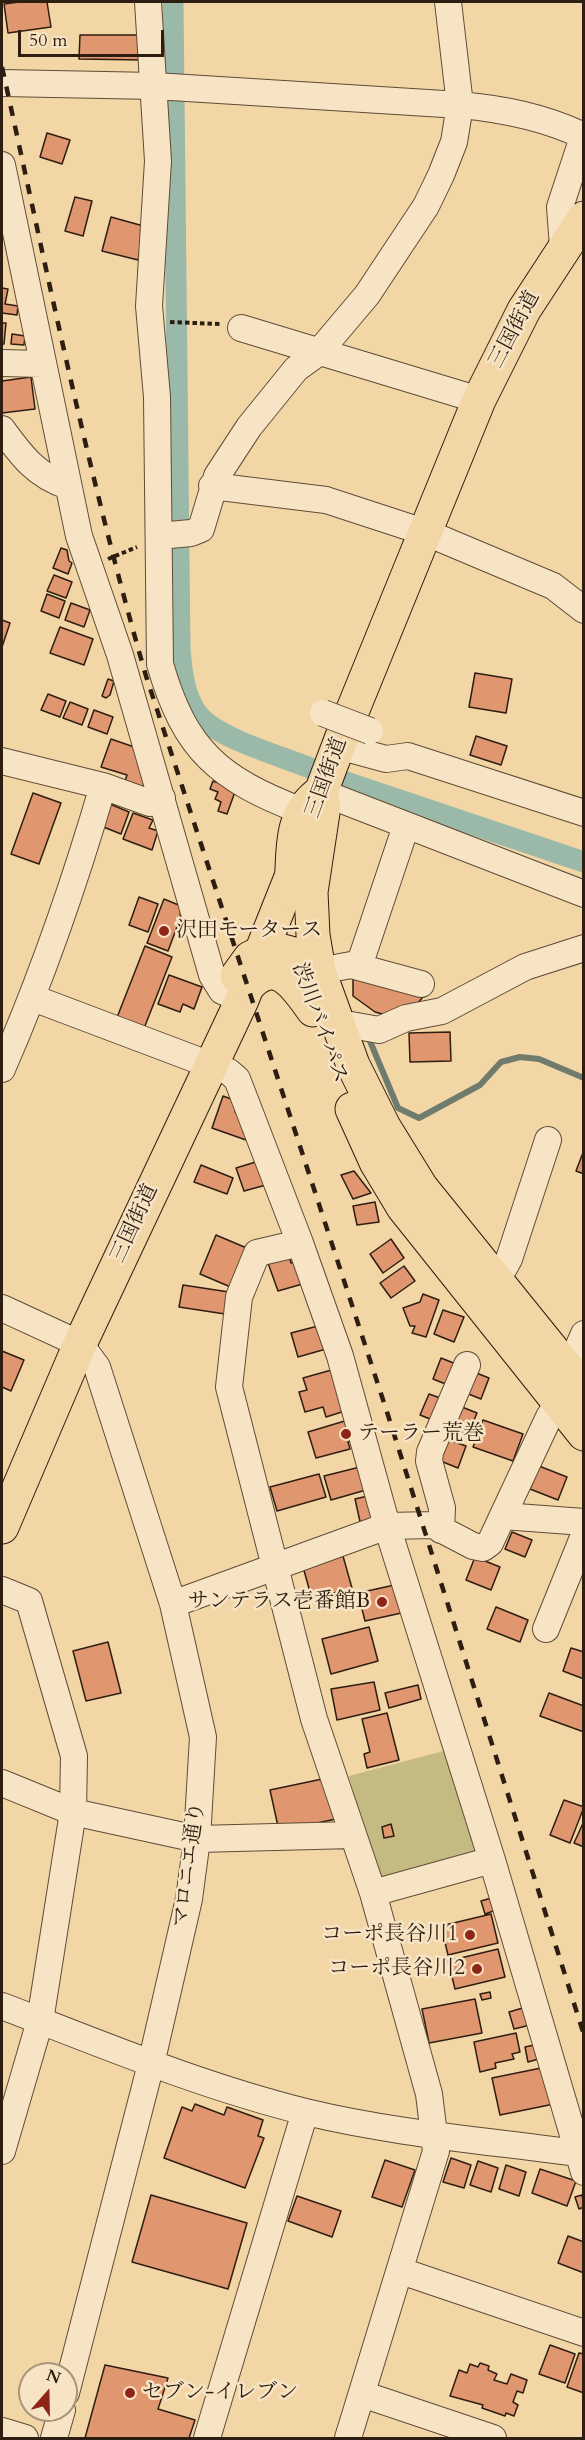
<!DOCTYPE html>
<html>
<head>
<meta charset="utf-8">
<style>
  body { margin:0 }
  #map { position:relative; width:585px; height:2440px; overflow:hidden; background:#f2d6a6; font-family:Cardo,serif }
  canvas { display:block }
  .frame { position:absolute; inset:0; border:3px solid #2e1e12; pointer-events:none }
  .north { position:absolute; left:18px; top:2362px; width:60px; height:60px; box-sizing:border-box; background:#f7e4c5; border:2px solid #a7957d; border-radius:50%; rotate:20deg; font-size:16px; font-weight:700; line-height:24px; text-align:center; color:#2e1e12 }
  .north::after { content:''; display:block; margin:auto; width:21px; height:27px; background:#8f2418; clip-path:polygon(50% 0,100% 100%,50% 72%,0 100%) }
  .scale { position:absolute; left:18px; top:30px; width:146px; height:27px; box-sizing:border-box; border:3px solid #2e1e12; border-top:0; padding-left:8px; font-size:18px; line-height:21px; white-space:nowrap; color:#2e1e12; -webkit-text-stroke:4px #f7e4c5; paint-order:stroke }
</style>
</head>
<body>
<div id="map">
<canvas width="585" height="2440"></canvas>
<div class="frame"></div>
<div class="north">N</div>
<div class="scale">50 m</div>
</div>
<script>
const g = document.querySelector('canvas').getContext('2d');
g.lineJoin = 'round';
function paint(path, color) {
  g.fillStyle = color;
  g.fill(path, 'evenodd');
}
function strokePath(path, color, width, dash) {
  g.strokeStyle = color;
  g.lineWidth = width;
  g.lineCap = dash ? 'butt' : 'round';
  g.setLineDash(dash || []);
  g.stroke(path);
}
function label(font, color, halo, rows, align = 'center') {
  g.font = font + ' Cardo,"Noto Serif JP",serif';
  g.lineWidth = 5;
  g.setLineDash([]);
  g.textBaseline = 'middle';
  g.strokeStyle = halo;
  g.fillStyle = color;
  for (const [text, x, y, turn = 0] of rows) {
    g.save();
    g.translate(x, y);
    g.rotate((+turn || 0) * Math.PI / 180);
    g.textAlign = isNaN(turn) ? turn : align;
    if (halo) g.strokeText(text, 0, 0);
    g.fillText(text, 0, 0);
    g.restore();
  }
}
const green = new Path2D(`
  M451 1749 483 1853 387 1882 377 1878 349 1776Z`);
const stream = new Path2D(`
  M367 1034 398 1108 419 1118 480 1085 501 1062 520 1057 539 1059 584 1078`);
const canal = new Path2D(`
  M173 2 180 650C182 671 184 694 197 713 215 738 281 756 310 768
  M337 779 584 862`);
const building = new Path2D(`
  M19 2H47L51 27 8 33 4 4Z
  M80 35H143V60L79 59Z
  M47 133 70 140 62 164 40 157Z
  M75 197 92 201 83 236 65 231Z
  M111 217 147 227 138 260 102 251Z
  M2 288 8 289 5 304 18 306 17 315 2 313Z
  M2 323H6L4 344H2Z
  M12 334 25 336 24 345 11 344Z
  M31 377 35 409 2 413V381Z
  M61 548 67 550 69 561 72 563 68 574 53 568Z
  M54 575 72 582 66 598 47 591Z
  M47 594 65 601 59 618 41 611Z
  M71 603 90 610 84 627 65 620Z
  M2 620 10 623 2 647Z
  M60 627 93 639 84 665 50 653Z
  M475 673 512 679 506 713 469 707Z
  M108 679 114 681 110 695 106 698 102 696Z
  M48 694 66 701 60 717 41 710Z
  M70 702 88 709 82 725 63 718Z
  M94 710 113 717 107 734 88 727Z
  M476 736 507 746 501 765 470 755Z
  M111 739 140 749 146 779 143 787 125 781 127 775 101 767Z
  M213 781 236 789 227 814 218 811 221 802 215 799 218 792 210 789Z
  M33 793 61 803 39 864 11 854Z
  M110 804 129 812 121 834 101 826Z
  M133 813 153 820 149 828 158 831 152 850 123 839Z
  M139 897 158 904 148 932 129 925Z
  M164 899 181 906 180 919 168 951 147 943Z
  M145 946 172 957 143 1031 116 1020Z
  M353 974 427 992 409 1014 390 1016 375 1012 353 996Z
  M169 975 202 987 194 1009 183 1004 180 1012 158 1004Z
  M450 1032 451 1061 410 1062 409 1033Z
  M223 1096 239 1102 235 1112 244 1115 246 1124 243 1132 249 1134 246 1140 212 1128Z
  M584 1150V1174L576 1171Z
  M259 1161 266 1185 244 1191 236 1168Z
  M201 1165 233 1178 227 1194 194 1182Z
  M354 1171 371 1193 353 1199 341 1175Z
  M375 1202 379 1222 357 1225 353 1206Z
  M216 1235 249 1249 233 1288 200 1274Z
  M391 1239 404 1258 383 1273 370 1254Z
  M289 1256 291 1263 299 1260 306 1283 278 1291 268 1263Z
  M404 1266 415 1281 391 1298 380 1283Z
  M183 1285 229 1292 225 1314 179 1307Z
  M423 1294 439 1300 426 1337 412 1333 415 1326H410L403 1308 420 1302Z
  M443 1310 464 1317 454 1342 434 1334Z
  M318 1326 326 1349 298 1357 291 1333Z
  M2 1351 24 1360 11 1391 2 1387Z
  M441 1358 461 1366 453 1387 433 1379Z
  M335 1369 348 1410 326 1417 323 1407 305 1412 299 1392 307 1390 303 1378Z
  M469 1370 489 1378 481 1399 461 1391Z
  M429 1394 449 1401 440 1423 420 1415Z
  M457 1405 477 1413 468 1434 448 1426Z
  M348 1420 354 1441 348 1442 350 1449 316 1458 308 1432Z
  M483 1420 523 1434 513 1461 473 1447Z
  M446 1439 466 1446 458 1468 438 1460Z
  M539 1466 567 1477 558 1500 530 1489Z
  M360 1467 366 1490 331 1500 324 1476Z
  M319 1474 326 1497 277 1511 270 1487Z
  M372 1495 375 1523 361 1526 355 1499Z
  M512 1532 532 1540 525 1557 505 1549Z
  M343 1556 352 1588 312 1599 303 1567Z
  M475 1557 500 1567 491 1590 466 1580Z
  M399 1584 406 1612 365 1621 358 1593Z
  M496 1607 528 1620 520 1642 487 1629Z
  M369 1627 378 1661 331 1674 322 1639Z
  M108 1642 121 1693 86 1701 73 1651Z
  M571 1648 584 1652V1679L563 1671Z
  M374 1682 380 1710 337 1720 331 1689Z
  M418 1685 421 1699 389 1708 385 1693Z
  M549 1693 584 1706V1732L540 1716Z
  M387 1713 399 1760 367 1768 364 1754 370 1752 362 1719Z
  M327 1778 336 1819 279 1831 270 1790Z
  M564 1800 584 1807 570 1843 550 1835Z
  M584 1821V1847L574 1843Z
  M391 1824 394 1836 384 1838 382 1827Z
  M495 1897 499 1909 485 1914 481 1901Z
  M491 1914 498 1943 448 1955 441 1926Z
  M498 1949 505 1977 455 1989 448 1961Z
  M490 1992 491 1998 482 2000 480 1994Z
  M475 1999 482 2033 429 2043 422 2009Z
  M526 2007 530 2025 514 2029 509 2012Z
  M516 2033 520 2052 512 2054 514 2059 495 2063 496 2068 480 2072 474 2042Z
  M539 2044 542 2058 528 2062 525 2047Z
  M546 2067 554 2104 500 2115 492 2078Z
  M195 2104 224 2115 227 2107 263 2120 258 2136 264 2138 245 2188 164 2158 182 2107 192 2111Z
  M451 2158 471 2165 464 2188 443 2182Z
  M385 2160 415 2170 402 2207 372 2197Z
  M478 2161 498 2168 491 2192 470 2185Z
  M506 2165 526 2172 519 2196 499 2189Z
  M540 2169 576 2181 567 2206 532 2193Z
  M151 2195 247 2223 228 2289 132 2262Z
  M582 2195 584 2207 579 2209 575 2197Z
  M297 2196 341 2211 332 2237 288 2221Z
  M568 2236 584 2242V2273L558 2263Z
  M550 2345 575 2354 565 2383 539 2374Z
  M579 2353 584 2354V2393L567 2387Z
  M480 2363 489 2366 488 2370 497 2374 494 2380 507 2384 511 2374 527 2380 523 2393 517 2391 513 2402 518 2405 514 2416 506 2413 505 2416 482 2408 483 2405 450 2396 459 2370 467 2373 470 2364 478 2367Z
  M105 2365 168 2378 158 2409 195 2420 189 2438H85Z`);
const path = new Path2D(`
  M170 322 220 324
  M108 559 137 547`);
const minor = new Path2D(`
  M148 2 158 161 149 306 157 397 160 664C185 751 219 779 302 811
  M2 83 155 86 460 105C504 109 544 117 584 136
  M2 165 79 536 120 655 212 975 222 991 242 1000
  M563 247 560 207 584 134
  M241 328 479 400
  M2 363 42 364
  M2 429C21 455 36 476 68 486
  M212 486 326 500 427 533 553 586 584 610
  M159 536 191 533 201 529 217 476 249 427 296 369 318 353 367 295 426 206 441 175 454 142 460 105 448 2
  M338 746 386 759 408 756 584 813
  M2 761 103 786 150 803 162 798
  M321 792 584 894
  M359 966 406 826
  M319 971 351 965 421 984
  M33 998 229 1072 237 1079 300 1243 340 1356 387 1526 492 1860 584 2172
  M339 1029 351 1025 379 1030 406 1018 442 1011 525 967 584 948
  M2 1069C42 977 75 882 103 786
  M300 1243 257 1253 239 1297 229 1387 314 1719 373 1893 429 2094 436 2151 348 2438
  M493 1279 504 1268 509 1259 548 1140
  M2 1308 80 1344 97 1367 173 1604 203 1737 197 1839 189 1899 151 2064 66 2393
  M503 1516 584 1522
  M441 1530 442 1508 429 1461 430 1452 467 1365
  M2 1590 29 1601 74 1756 73 1812 40 2021 2 2151
  M173 1604 387 1526 433 1525 473 1546 483 1548 490 1543 549 1417 558 1404 568 1370 584 1334
  M546 1629 584 1535
  M2 1783 73 1812 197 1839 353 1835
  M373 1893 492 1860
  M2 2006C101 2044 201 2086 306 2112 397 2134 491 2141 584 2154
  M401 2271 584 2333
  M362 2394 493 2438
  M2 2431 25 2438
  M54 2438 62 2410
  M207 2438 305 2112`);
const major = new Path2D(`
  M2 1527 80 1344 242 1000 297 862`);
const highway = new Path2D(`
  M584 218 524 310 479 400 343 734 321 792 324 806 311 892 313 935 319 971 353 1065 384 1127 421 1187 584 1389
  M291 891C294 856 287 815 321 792
  M237 976 250 958 271 948 294 954 319 971
  M246 988C276 954 295 985 313 1010
  M352 1109 376 1162 403 1207 584 1434`);
const rail = new Path2D(`
  M2 67C47 271 88 475 146 676L387 1412 584 2035`);
const minorBridge = new Path2D(`
  M323 713 370 731`);
const markers = [
  [164,931,6,"#8f2418"],
  [346,1434,6,"#8f2418"],
  [382,1602,6,"#8f2418"],
  [470,1935,6,"#8f2418"],
  [477,1969,6,"#8f2418"],
  [130,2393,6,"#8f2418"]
];
const streetNames = [
  ["三国街道",515,330,-62],
  ["三国街道",327,778,-70],
  ["渋川バイパス",319,1023,70],
  ["三国街道",135,1224,-65],
  ["マロニエ通り",190,1865,-82]
];
const poiNames = [
  ["沢田モータース",176,931],
  ["テーラー荒巻",358,1434],
  ["サンテラス壱番館B",370,1602,"right"],
  ["コーポ長谷川1",458,1935,"right"],
  ["コーポ長谷川2",465,1969,"right"],
  ["セブン-イレブン",142,2393]
];
paint(green, '#c3bb81');
strokePath(stream, '#6f7b6c', 6);
strokePath(canal, '#9bb9a8', 21);
paint(building, '#e0966f');
strokePath(building, '#2e1e12', 1.5);
strokePath(minor, '#5f4c37', 28);
strokePath(major, '#2e1e12', 35);
strokePath(highway, '#2e1e12', 35);
strokePath(path, '#2e1e12', 4, [4.5, 3]);
strokePath(minor, '#f7e4c5', 26);
strokePath(major, '#f2d6a6', 33);
strokePath(highway, '#f2d6a6', 33);
strokePath(rail, '#2e1e12', 4.5, [10, 10]);
strokePath(minorBridge, '#5f4c37', 28, []);
strokePath(minorBridge, '#f7e4c5', 26);
for (const [x, y, r, color] of markers) {
  const dot = new Path2D();
  dot.arc(x, y, r, 0, 2 * Math.PI);
  g.fillStyle = color;
  g.fill(dot);
  strokePath(dot, '#f7e4c5', 2);
}
label('21px', '#2e1e12', '#f7e4c5', streetNames);
label('21px', '#2e1e12', '#f7e4c5', poiNames, 'left');
</script>
</body>
</html>
